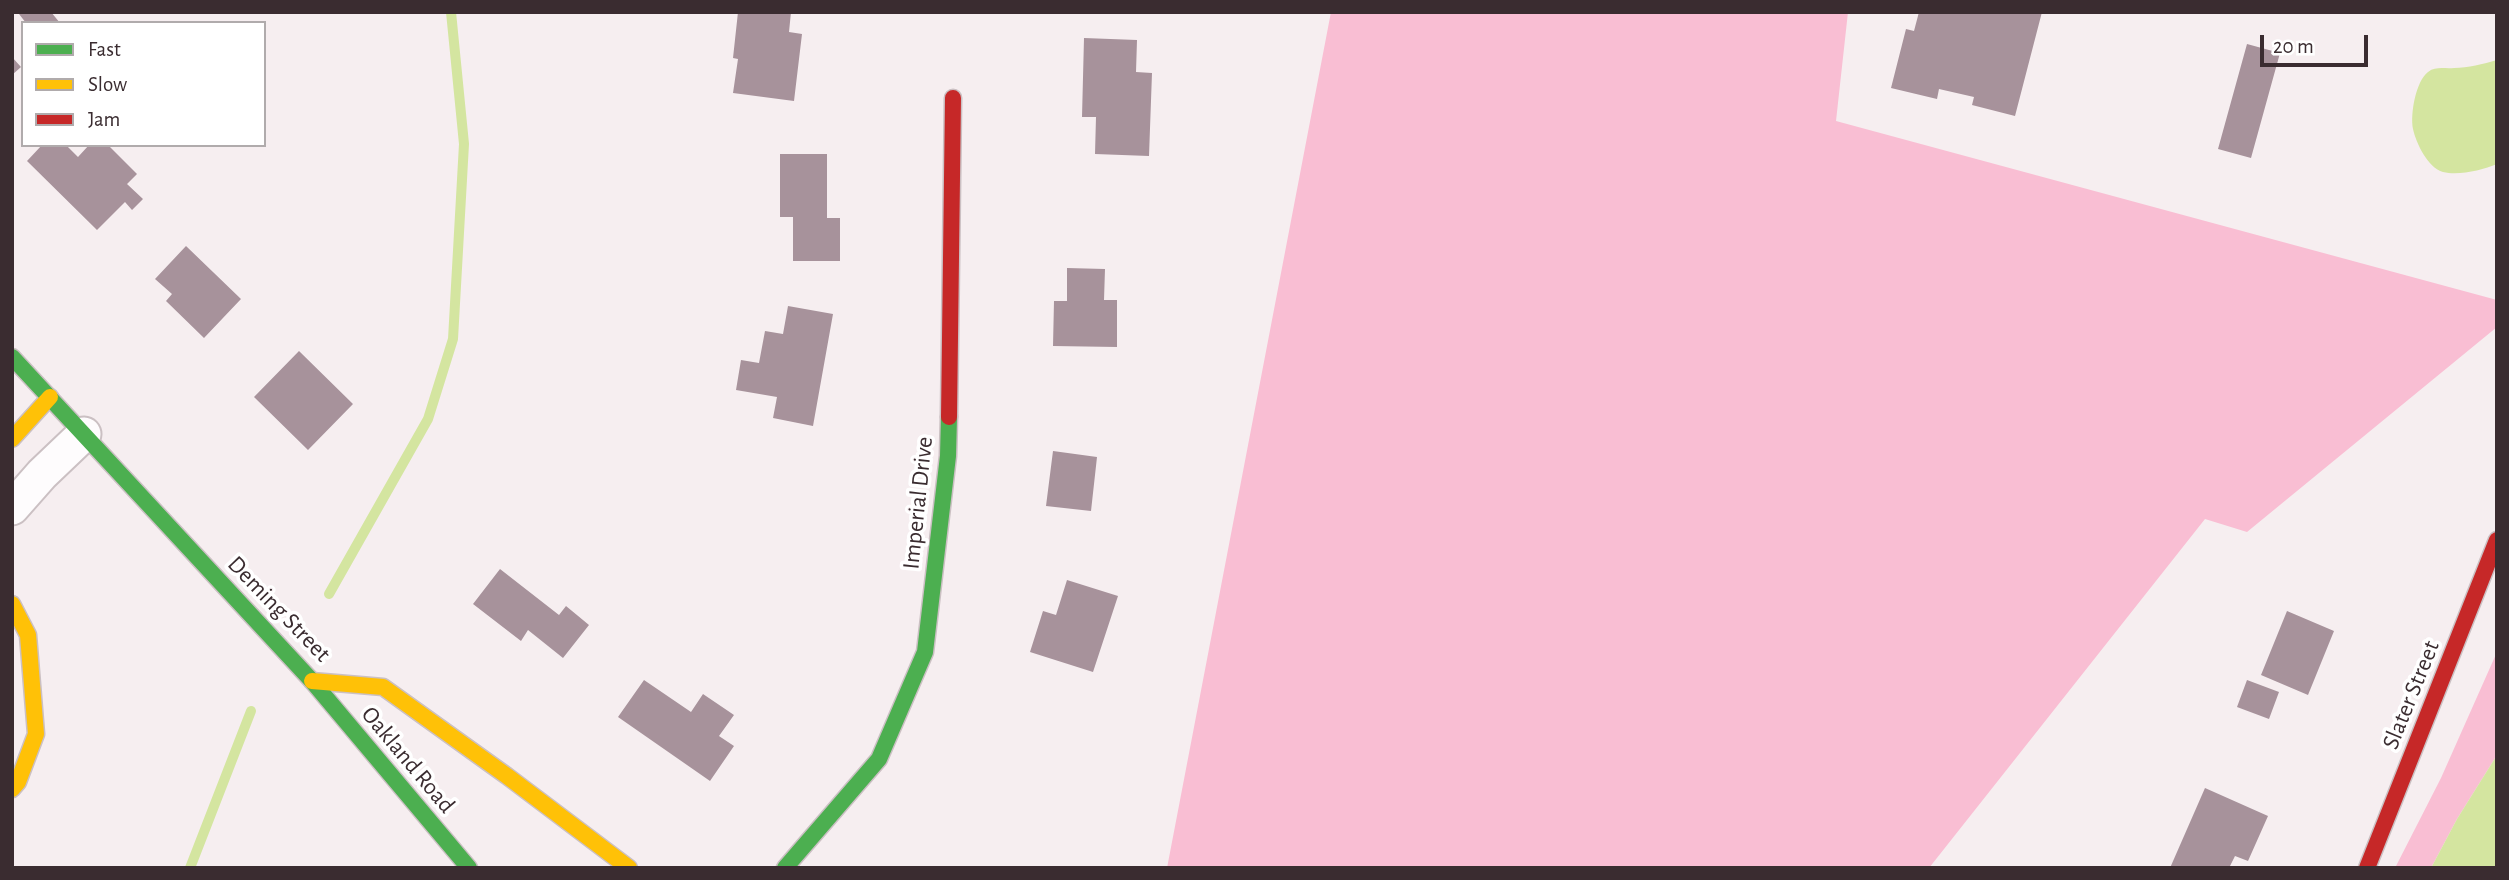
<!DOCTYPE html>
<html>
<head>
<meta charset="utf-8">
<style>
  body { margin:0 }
  #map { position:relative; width:2509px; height:880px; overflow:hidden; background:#f6eef0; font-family:"Alegreya Sans",sans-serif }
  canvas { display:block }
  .frame { position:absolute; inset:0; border:14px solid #3a2c30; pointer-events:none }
  .legend { position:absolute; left:21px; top:21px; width:245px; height:126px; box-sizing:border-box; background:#fff; border:2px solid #b0abac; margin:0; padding:9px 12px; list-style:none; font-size:21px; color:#3a2c30 }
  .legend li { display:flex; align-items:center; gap:14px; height:35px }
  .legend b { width:35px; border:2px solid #b0abac }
  .scale { position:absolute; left:2260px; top:35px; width:108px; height:32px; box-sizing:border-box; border:4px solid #3a2c30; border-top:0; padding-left:9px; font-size:21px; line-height:24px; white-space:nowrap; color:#3a2c30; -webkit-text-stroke:5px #fff; paint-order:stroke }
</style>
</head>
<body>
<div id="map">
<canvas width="2509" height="880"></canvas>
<div class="frame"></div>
<ul class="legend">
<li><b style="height:9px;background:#4caf50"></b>Fast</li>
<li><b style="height:9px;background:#ffc107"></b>Slow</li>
<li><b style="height:9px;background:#c62828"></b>Jam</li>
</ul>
<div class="scale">20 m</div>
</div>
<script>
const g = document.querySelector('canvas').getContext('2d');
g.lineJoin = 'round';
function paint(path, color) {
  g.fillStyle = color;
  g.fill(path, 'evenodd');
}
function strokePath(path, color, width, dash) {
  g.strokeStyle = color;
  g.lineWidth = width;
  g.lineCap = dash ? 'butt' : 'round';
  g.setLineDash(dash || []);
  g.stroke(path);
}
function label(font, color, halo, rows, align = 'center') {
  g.font = font + ' "Alegreya Sans",sans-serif';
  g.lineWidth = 7;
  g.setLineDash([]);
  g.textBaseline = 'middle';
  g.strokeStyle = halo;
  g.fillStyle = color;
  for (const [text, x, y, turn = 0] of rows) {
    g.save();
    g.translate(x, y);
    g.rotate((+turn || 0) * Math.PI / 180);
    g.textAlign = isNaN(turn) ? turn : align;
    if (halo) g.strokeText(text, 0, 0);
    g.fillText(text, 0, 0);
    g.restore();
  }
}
const forest = new Path2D(`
  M1331 12H1848L1836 121 2497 300V327L2247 532 2205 519 1929 868H1167Z
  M2497 652V755L2457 819 2431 868H2395L2441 778Z`);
const water = new Path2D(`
  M2497 60V164C2482 170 2459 176 2443 172 2428 168 2416 143 2413 129 2410 114 2416 81 2428 72 2436 66 2444 69 2454 68 2468 68 2483 64 2497 60Z
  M2497 755V868H2431L2457 819Z`);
const stream = new Path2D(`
  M329 594 428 419 453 339 464 144 451 12
  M190 868 251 711`);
const building = new Path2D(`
  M21 12H51L60 23H26L19 14Z
  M738 12H791L789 32 802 34 794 101 733 93 738 59 733 58Z
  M1919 12H2042L2015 116 1972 105 1974 97 1939 89 1937 99 1891 88 1906 29 1914 31Z
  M1084 38 1137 40 1136 72 1152 73 1149 156 1095 154 1096 117H1082Z
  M2247 44 2280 53 2251 158 2218 149Z
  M12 57 21 67 12 75Z
  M42 145H66L78 157 89 145H108L137 174 127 184 143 199 132 210 125 202 97 230 27 161Z
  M780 154H827V218H840V261H793V217H780Z
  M186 246 241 299 204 338 166 301 172 294 155 279Z
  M1067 268 1105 269 1104 300H1117V347L1053 346 1054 301H1067Z
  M788 306 833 314 813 426 773 418 777 397 736 390 741 360 759 363 765 331 783 334Z
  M299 351 353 404 308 450 254 397Z
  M1053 451 1097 457 1091 511 1046 506Z
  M500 569 559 615 566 606 589 625 563 658 528 630 521 641 473 604Z
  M1067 580 1118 596 1093 672 1030 652 1043 611 1056 615Z
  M2287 611 2334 631 2308 695 2261 675Z
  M644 680 691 712 703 694 734 715 719 736 734 746 710 781 618 717Z
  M2247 680 2279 692 2269 719 2237 707Z
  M2205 788 2268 816 2248 861 2235 856 2229 868H2170Z`);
const street = new Path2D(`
  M12 508 42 474 84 434`);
const fast = new Path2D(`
  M12 357 312 681 469 868
  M785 868 879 759 925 652 948 456 949 417`);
const slow = new Path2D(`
  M12 439 50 397
  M12 604 28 635 36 734 18 782 12 789
  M312 681 383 687 507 776 629 868`);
const jam = new Path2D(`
  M949 417 953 98
  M2367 868 2497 540`);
const streetNames = [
  ["Imperial Drive",918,503,-84],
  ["Deming Street",279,609,46],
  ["Slater Street",2411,695,-68],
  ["Oakland Road",408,760,50]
];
paint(forest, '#f9bed3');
paint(water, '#d4e5a0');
strokePath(stream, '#d4e5a0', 10);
paint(building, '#a7929b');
strokePath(street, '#cbc0c3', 37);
strokePath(fast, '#cbc0c3', 19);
strokePath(slow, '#cbc0c3', 19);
strokePath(jam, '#cbc0c3', 19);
strokePath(street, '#fefcfd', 33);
strokePath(fast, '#4caf50', 16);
strokePath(slow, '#ffc107', 16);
strokePath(jam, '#c62828', 16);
label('24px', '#3a2c30', '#fff', streetNames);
</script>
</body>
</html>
